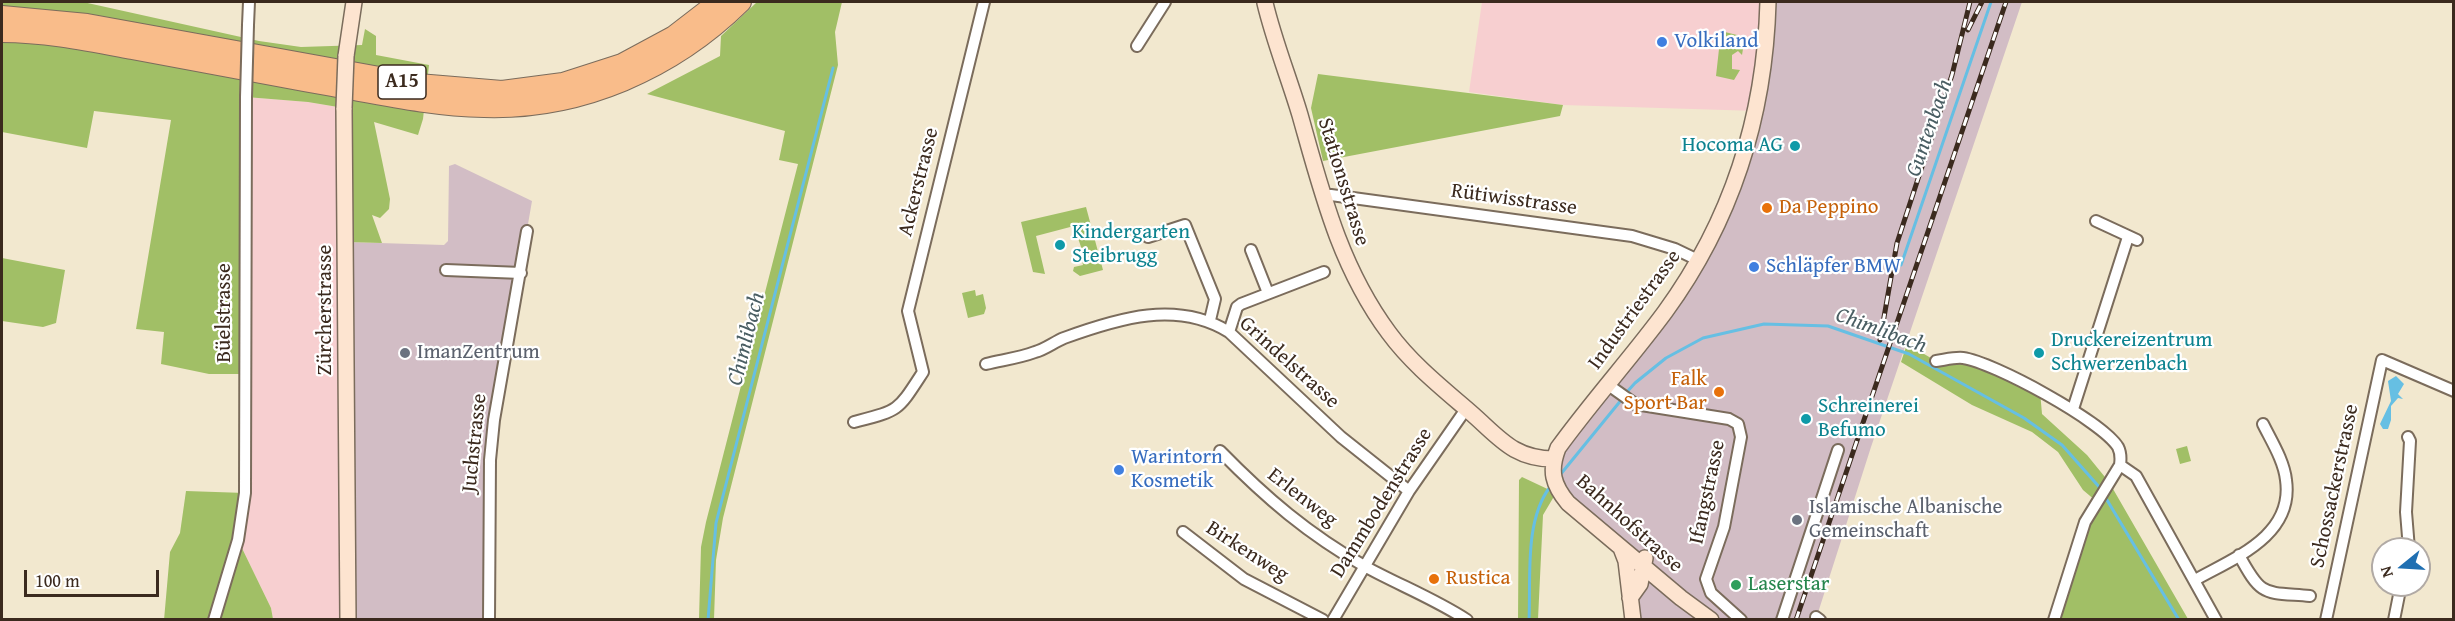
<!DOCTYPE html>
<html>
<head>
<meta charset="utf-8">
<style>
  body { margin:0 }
  #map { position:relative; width:2455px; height:621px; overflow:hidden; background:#f2e8cf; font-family:"Gentium Book Plus",serif }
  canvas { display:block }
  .frame { position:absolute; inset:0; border:3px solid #3b2a1e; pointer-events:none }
  .north { position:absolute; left:2371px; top:537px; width:60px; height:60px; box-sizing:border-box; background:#fff; border:2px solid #b1aaa5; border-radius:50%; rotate:252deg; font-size:16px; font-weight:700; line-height:24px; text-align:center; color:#3b2a1e }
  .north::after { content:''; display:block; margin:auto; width:21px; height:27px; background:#1f6fb2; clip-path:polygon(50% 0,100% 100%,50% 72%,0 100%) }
  .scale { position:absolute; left:24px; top:570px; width:135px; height:27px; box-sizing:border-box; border:3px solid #3b2a1e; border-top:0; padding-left:8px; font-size:18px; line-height:21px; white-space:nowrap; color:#3b2a1e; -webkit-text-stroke:4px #fff; paint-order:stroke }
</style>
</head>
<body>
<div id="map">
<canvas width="2455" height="621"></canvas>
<div class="frame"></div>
<div class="north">N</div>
<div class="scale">100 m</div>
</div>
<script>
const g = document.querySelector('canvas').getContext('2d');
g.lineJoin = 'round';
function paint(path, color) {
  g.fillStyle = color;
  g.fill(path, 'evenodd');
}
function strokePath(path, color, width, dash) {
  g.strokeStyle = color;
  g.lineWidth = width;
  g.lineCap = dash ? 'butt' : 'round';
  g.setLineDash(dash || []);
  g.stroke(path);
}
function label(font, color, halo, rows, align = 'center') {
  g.font = font + ' "Gentium Book Plus",serif';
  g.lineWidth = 4.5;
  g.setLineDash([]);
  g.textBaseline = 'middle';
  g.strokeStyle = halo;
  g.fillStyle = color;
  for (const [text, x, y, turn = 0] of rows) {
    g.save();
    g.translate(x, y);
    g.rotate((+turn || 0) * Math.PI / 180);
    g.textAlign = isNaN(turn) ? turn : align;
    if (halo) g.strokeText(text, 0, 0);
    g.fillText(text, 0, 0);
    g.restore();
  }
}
const built = new Path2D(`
  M1482 2H1768L1757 111 1563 105 1469 92Z
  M246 97 308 102 344 108 348 619H273L271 608 238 540 243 519Z`);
const industrial = new Path2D(`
  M1768 2H2022L1871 447 1816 619H1628L1621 558 1563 503 1558 448 1666 311 1735 184Z
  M455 164 532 201 494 420 489 619H348L347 242 444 245 448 241 449 166Z`);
const green = new Path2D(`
  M2 2H83L259 41 301 47 362 45 365 29 376 36V55L429 65 423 119 418 135 374 122 390 199 389 209 380 218 372 215 382 243 347 242 344 108 308 102 246 97 244 374H209L161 364 164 332 136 329 171 120 94 111 87 148 2 132Z
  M757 2H842L835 32 838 65 723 518 716 560 714 619H699L701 547 706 522 798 164 779 160 785 131 647 94 720 56 721 36Z
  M1721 31 1745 37 1742 55 1738 51 1732 55V69L1740 70 1734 80 1716 76Z
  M1318 74 1563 105 1560 116 1323 161 1311 108Z
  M1086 207 1103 270 1080 276 1073 271 1074 267 1083 265 1080 251 1082 250 1074 226 1036 236 1045 274 1033 272 1021 222Z
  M2 258 65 270 56 323 43 327 2 321Z
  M975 290 976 296 983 294 986 308 984 314 968 318 962 293Z
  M1907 344 1936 361 1964 358 2040 391 2042 414 2087 455 2109 482 2188 619H2054L2096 501 2083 490 2058 452 2032 432 1972 405 1901 362Z
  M2187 446 2191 461 2180 464 2176 449Z
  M1522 477 1556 493 1543 515 1538 619 1518 620 1519 480Z
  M186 491 245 493 238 540 271 608 273 619 164 620 170 552 180 533Z`);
const water = new Path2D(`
  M2396 376 2404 384 2398 394 2403 399 2398 398 2391 406V420L2388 429H2383L2380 424 2391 401 2388 381Z`);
const stream = new Path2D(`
  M1901 265 1991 2
  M1626 393 1635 383 1666 358 1703 338 1764 324 1828 326 1909 354 2024 418 2062 445 2101 489
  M1560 475 1622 399
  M2104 495 2179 620
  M708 620 716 523 833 68
  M1529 620C1531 579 1524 521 1550 487`);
const street = new Path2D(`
  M248 25 249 2
  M1137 46 1165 2
  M1322 196 1331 195 1632 236 1675 249 1698 260
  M2096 221 2137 240
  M1148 237 1185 225 1215 299 1210 320
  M1251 250 1268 293
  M446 270 521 273
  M1229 332 1237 307 1241 304 1324 272
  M1936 361C1944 360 1955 357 1963 358 1993 362 2102 421 2118 447 2121 453 2121 458 2120 465L2085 522 2054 620
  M986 364C1002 360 1019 358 1035 352 1046 349 1054 342 1064 338 1119 318 1177 300 1229 332L1341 437 1409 491
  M1607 384 1635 404 1729 419 1738 424 1741 437 1724 527 1706 579 1711 593 1741 620
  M2073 409 2128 237
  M854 422C900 410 897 412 923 372L908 311 984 2
  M2408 437 2410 441 2406 512 2409 549
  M1220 451C1266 498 1308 534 1366 567 1399 585 1435 599 1467 620
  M2120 465 2136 476 2216 620
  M1183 532 1244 579 1323 620
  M2239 555C2262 598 2264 592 2310 596
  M2195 580C2234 558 2294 536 2286 480 2284 461 2272 442 2263 424
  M214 620 238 540 245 493 246 97
  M489 620 490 460 494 420 527 231
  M1333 620 1409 491 1466 409
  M1782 620 1838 450
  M1816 620V617L1820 620
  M2326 620 2382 360 2454 391
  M2394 620 2401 585`);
const secondary = new Path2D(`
  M1265 3C1274 41 1289 78 1300 115 1322 193 1340 267 1389 333 1411 363 1441 387 1470 412 1499 437 1513 459 1554 459
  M346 56 354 2
  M344 108 348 620
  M1621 548 1626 561 1633 620
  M1630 598 1640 584 1645 558
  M1711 620 1681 598 1568 503C1553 485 1549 471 1558 448 1592 401 1631 358 1665 312 1732 220 1765 114 1768 2`);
const highway = new Path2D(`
  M2 16 87 24 418 84 502 91 563 83 622 64 674 36 718 2
  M2 32C45 32 89 41 132 49 198 61 265 74 332 86 383 95 433 106 484 107 581 110 673 69 741 2`);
const rail = new Path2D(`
  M1968 30 1982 2
  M1880 340 1897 243 1952 75 1970 2
  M1796 620 2006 2`);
const streetBridge = new Path2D(`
  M246 97 248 25`);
const secondaryBridge = new Path2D(`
  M344 108 346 56`);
const markers = [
  [1662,42,6,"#3f7fe0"],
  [1795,146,6,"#0f9aa8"],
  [1767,208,6,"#e8710a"],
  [1060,245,6,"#0f9aa8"],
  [1754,267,6,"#3f7fe0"],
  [405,353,6,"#6b7280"],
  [2039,353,6,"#0f9aa8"],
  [1719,392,6,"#e8710a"],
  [1806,419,6,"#0f9aa8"],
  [1119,470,6,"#3f7fe0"],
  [1797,520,6,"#6b7280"],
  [1434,579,6,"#e8710a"],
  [1736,585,6,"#2e9e5b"]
];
const shields = [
  [402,82,48]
];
const shieldNames = [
  ["A15",402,82]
];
const shopNames = [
  ["Volkiland",1674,42],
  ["Schläpfer BMW",1766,267],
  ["Warintorn",1131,458],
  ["Kosmetik",1131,482]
];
const cultureNames = [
  ["Hocoma AG",1783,146,"right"],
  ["Kindergarten",1072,233],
  ["Steibrugg",1072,257],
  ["Druckereizentrum",2051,341],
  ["Schwerzenbach",2051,365],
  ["Schreinerei",1818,407],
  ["Befumo",1818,431]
];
const streetNames = [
  ["Ackerstrasse",919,182,-76],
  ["Stationsstrasse",1343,182,73],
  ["Rütiwisstrasse",1514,200,8],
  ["Zürcherstrasse",326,310,-90],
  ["Industriestrasse",1635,310,-54],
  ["Büelstrasse",225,313,-90],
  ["Grindelstrasse",1289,363,42],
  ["Juchstrasse",475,443,-84],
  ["Schossackerstrasse",2335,486,-78],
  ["Ifangstrasse",1708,492,-78],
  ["Erlenweg",1302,498,38],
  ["Dammbodenstrasse",1382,503,-58],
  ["Bahnhofstrasse",1629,524,42],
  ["Birkenweg",1247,552,33]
];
const foodNames = [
  ["Da Peppino",1779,208],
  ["Falk",1707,380,"right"],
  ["Sport Bar",1707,404,"right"],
  ["Rustica",1446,579]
];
const worshipNames = [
  ["ImanZentrum",417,353],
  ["Islamische Albanische",1809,508],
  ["Gemeinschaft",1809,532]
];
const leisureNames = [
  ["Laserstar",1748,585]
];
const waterNames = [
  ["Guntenbach",1930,128,-71],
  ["Chimlibach",1881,331,20],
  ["Chimlibach",747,339,-76]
];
paint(built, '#f7cfd0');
paint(industrial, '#d2bdc5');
paint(green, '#a1bf66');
paint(water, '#66bfe3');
strokePath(stream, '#66bfe3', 3);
strokePath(street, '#7b6c5c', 14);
strokePath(secondary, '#7b6c5c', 18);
strokePath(highway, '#7b6c5c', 22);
strokePath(street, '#fff', 10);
strokePath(secondary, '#fde4d0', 15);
strokePath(highway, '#f9bc8a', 20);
strokePath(rail, '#3b2a1e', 5);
strokePath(rail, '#fff', 3, [9]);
strokePath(streetBridge, '#7b6c5c', 14, []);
strokePath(secondaryBridge, '#7b6c5c', 18, []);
strokePath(streetBridge, '#fff', 10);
strokePath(secondaryBridge, '#fde4d0', 15);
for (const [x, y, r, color] of markers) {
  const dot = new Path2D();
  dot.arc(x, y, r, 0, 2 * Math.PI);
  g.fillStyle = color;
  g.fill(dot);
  strokePath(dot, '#fff', 2);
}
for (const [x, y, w] of shields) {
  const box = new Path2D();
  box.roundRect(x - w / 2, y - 17, w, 34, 4.5);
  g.fillStyle = '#fff';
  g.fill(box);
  strokePath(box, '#3b2a1e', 1.5);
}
label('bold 20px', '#3b2a1e', null, shieldNames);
label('21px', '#366cbe', '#fff', shopNames, 'left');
label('21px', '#0d838f', '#fff', cultureNames, 'left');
label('21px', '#3b2a1e', '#fff', streetNames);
label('21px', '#c56008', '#fff', foodNames, 'left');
label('21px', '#5b616d', '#fff', worshipNames, 'left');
label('21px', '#27864d', '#fff', leisureNames, 'left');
label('italic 22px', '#4a5e63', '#fff', waterNames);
</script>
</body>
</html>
